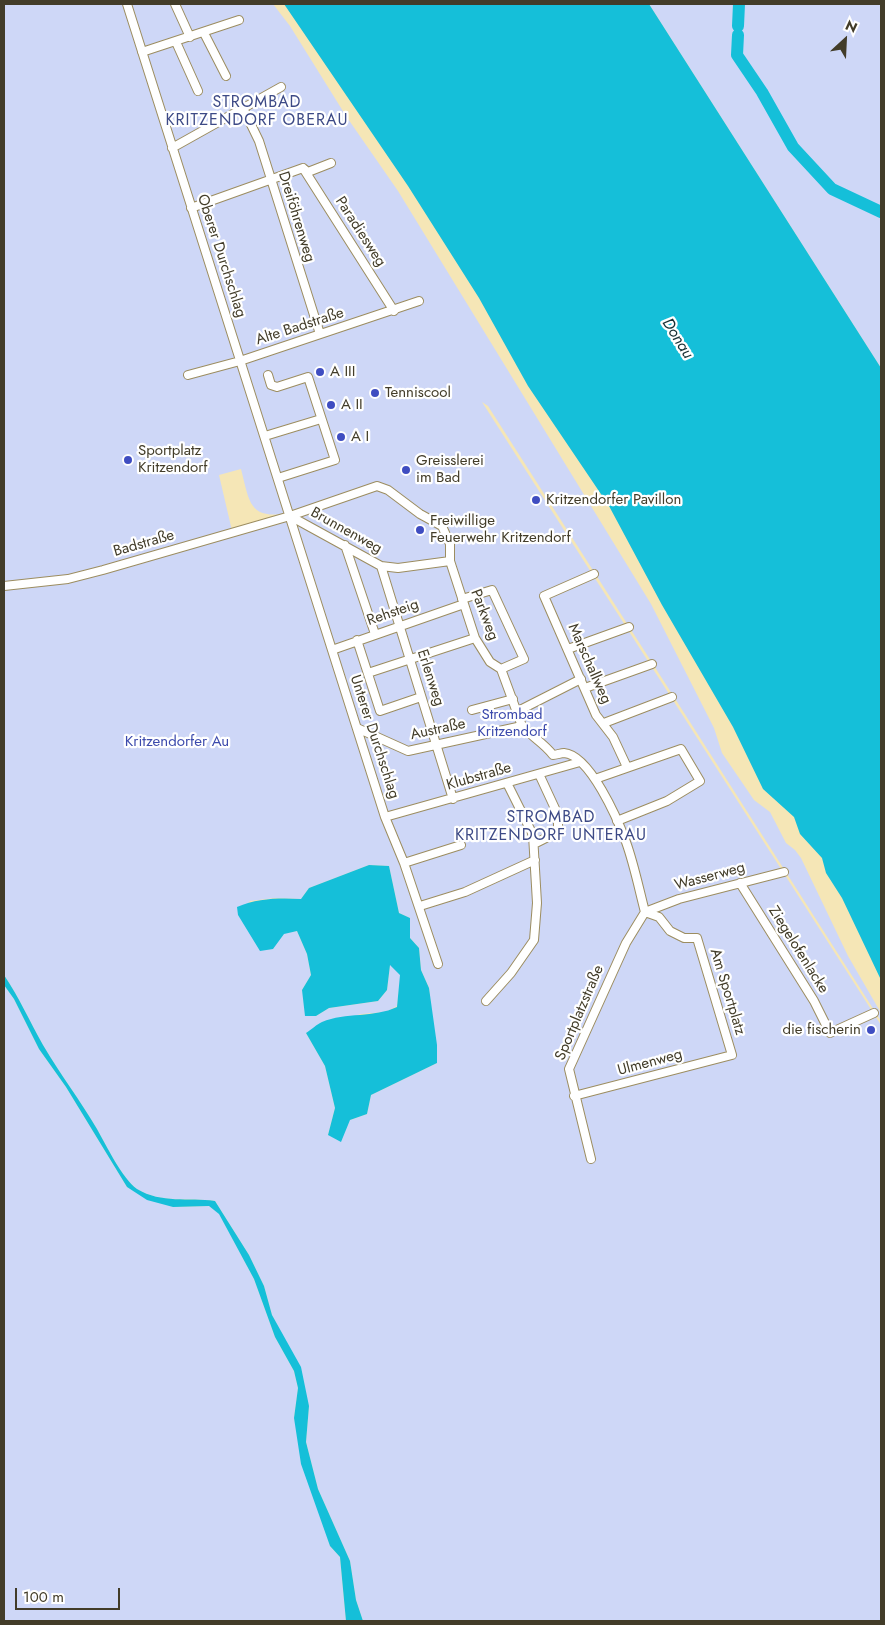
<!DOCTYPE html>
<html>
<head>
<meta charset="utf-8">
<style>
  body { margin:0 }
  #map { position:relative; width:885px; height:1625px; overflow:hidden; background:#f5e6b6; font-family:Jost,sans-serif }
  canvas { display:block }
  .frame { position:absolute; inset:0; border:5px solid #423c29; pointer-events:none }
  .north { position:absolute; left:820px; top:15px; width:50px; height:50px; -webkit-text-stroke:4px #fff; paint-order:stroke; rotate:25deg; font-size:14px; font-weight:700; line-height:20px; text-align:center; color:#423c29 }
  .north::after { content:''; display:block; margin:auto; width:18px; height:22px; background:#423c29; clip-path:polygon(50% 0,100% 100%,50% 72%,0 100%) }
  .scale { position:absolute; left:15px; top:1588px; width:105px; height:22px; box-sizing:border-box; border:2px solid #423c29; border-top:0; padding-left:6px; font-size:15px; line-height:18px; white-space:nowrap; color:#423c29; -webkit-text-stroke:4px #fff; paint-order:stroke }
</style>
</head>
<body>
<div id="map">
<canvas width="885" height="1625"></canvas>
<div class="frame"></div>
<div class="north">N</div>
<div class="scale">100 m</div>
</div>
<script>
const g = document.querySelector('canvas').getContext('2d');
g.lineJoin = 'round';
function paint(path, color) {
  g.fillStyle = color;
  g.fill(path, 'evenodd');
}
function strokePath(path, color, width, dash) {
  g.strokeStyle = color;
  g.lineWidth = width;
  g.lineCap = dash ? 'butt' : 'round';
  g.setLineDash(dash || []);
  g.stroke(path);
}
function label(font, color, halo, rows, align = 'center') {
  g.font = font + ' Jost,sans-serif';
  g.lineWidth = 4.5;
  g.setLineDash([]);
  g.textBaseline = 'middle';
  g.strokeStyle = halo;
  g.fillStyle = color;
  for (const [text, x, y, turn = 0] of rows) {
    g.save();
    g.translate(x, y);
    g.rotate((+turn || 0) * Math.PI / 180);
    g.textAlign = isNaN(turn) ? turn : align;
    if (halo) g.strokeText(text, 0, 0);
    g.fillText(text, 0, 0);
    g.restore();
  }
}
const green = new Path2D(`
  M4 4H273L290 26 346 116 398 191 651 604 714 728 722 753 754 800 770 812 786 843 795 850 801 858 848 956 881 1013V1021L488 406 482 402 881 1025V1621H363L356 1600 350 1561 318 1489 306 1442 309 1406 284 1339 272 1315 264 1286 249 1255 215 1201C188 1197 161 1204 137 1189 122 1178 106 1145 97 1129 80 1100 60 1074 43 1045 30 1022 19 997 4 975ZM241 469C250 504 249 520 291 513L387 818 288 519 233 535 219 475ZM369 865 389 866 399 913 410 918V938L419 948 421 970 429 988 437 1063 371 1095 367 1114 350 1120 328 1135 335 1108 325 1066 306 1033 361 1014 386 1012 397 1006 401 975 390 964 387 990 378 1001 329 1008 316 1016 302 990 311 975 307 954 297 931C280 935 251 929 238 915L250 901 275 898 301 899 309 888Z
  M649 4H881V368Z
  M4 985 14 999 39 1049 66 1087 127 1187 173 1207 209 1206 219 1213 254 1279 275 1337 294 1371 298 1388 294 1418 330 1546 340 1557 346 1621H4Z`);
const water = new Path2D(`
  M284 4H649L881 368V980L842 898 826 873 822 858 800 834 794 817 763 789 733 727 662 605 609 506 528 386 479 298 408 186Z
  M369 865 389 866 399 913 410 918V938L419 948 421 970 429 988 437 1045V1063L371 1095 367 1114 350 1120 341 1142 328 1135 335 1108 325 1066 306 1033C311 1030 317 1024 322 1022 346 1012 374 1018 397 1007L400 975 390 965 387 990 378 1001 329 1008 316 1016H305L302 990 311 975 307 954 297 931 284 934 273 949 260 951 238 915 237 907C258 898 279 898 301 899L309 888Z
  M4 975C19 997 30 1022 43 1045 60 1074 80 1100 97 1129 106 1145 122 1178 137 1189 162 1204 188 1197 215 1201L249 1255 264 1286 272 1315 301 1367 309 1406 306 1442 318 1489 350 1561 356 1600 363 1621H346L340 1557 330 1546 301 1464 294 1418 298 1388 294 1371 275 1337 254 1279 219 1214 209 1206 173 1207 147 1200 127 1187 66 1087 39 1049 14 999 4 985Z`);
const river = new Path2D(`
  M738 26 739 4
  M738 35 737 55 762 92 793 147 832 189 881 212`);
const minor = new Path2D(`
  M127 4 385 817 404 863 438 964
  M175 4 190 37
  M204 33 226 76
  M176 42 198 91
  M142 52 239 20
  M243 108 259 141 320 334
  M172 148 281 87
  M303 168 394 311
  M191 208 303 168 308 172 331 163
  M188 375 240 361 419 301
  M268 375 271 385 277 387 308 377 335 460 278 478
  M265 436 321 419
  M290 516 381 566 398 568 450 561
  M345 545 375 634
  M381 566 453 799
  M594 574 544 596 596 715 613 737 627 767
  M4 586 68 579 103 570 290 516 377 486 388 490 420 514 442 526 450 544V561L475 638 490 662 501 669 522 726
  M462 599 492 590 524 659 501 669
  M357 640 380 711 421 697
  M568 649 629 627
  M332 650 464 604
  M368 673 475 638
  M585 688 652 664
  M472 710 513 699
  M518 711 581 679
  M604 723 672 697
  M357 728 408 751 522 726C532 737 544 743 553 755 556 755 561 753 564 753 590 755 618 820 626 842 634 864 639 889 645 912
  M595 779 681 749 700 781 667 801 617 821
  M385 817 580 762
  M534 844 558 832V815L539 774
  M404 863 461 845
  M740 883 814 1001 830 1033 874 1013
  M420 906 465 892 535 860
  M645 912 679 899 784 872
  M486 1001 511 973 534 940 537 903 533 835 507 783
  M574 1096 732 1055 697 938H684L670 931 659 917 645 912
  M591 1159 569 1069 626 943 645 912`);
const markers = [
  [320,372,5,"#3f4dc1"],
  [375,393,5,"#3f4dc1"],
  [331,405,5,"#3f4dc1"],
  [341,437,5,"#3f4dc1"],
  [128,460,5,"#3f4dc1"],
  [406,470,5,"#3f4dc1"],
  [536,500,5,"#3f4dc1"],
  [420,530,5,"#3f4dc1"],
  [871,1030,5,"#3f4dc1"]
];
const streetNames = [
  ["Dreiföhrenweg",296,217,73],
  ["Paradiesweg",360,232,57],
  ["Oberer Durchschlag",221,256,72],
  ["Alte Badstraße",300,327,-18],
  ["Brunnenweg",346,531,29],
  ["Badstraße",144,544,-16],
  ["Rehsteig",393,613,-19],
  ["Parkweg",484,615,69],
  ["Marschallweg",589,664,66],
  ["Erlenweg",430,678,72],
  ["Austraße",438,730,-12],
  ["Unterer Durchschlag",374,737,72],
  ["Klubstraße",479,777,-16],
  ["Wasserweg",710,877,-15],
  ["Ziegelofenlacke",798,950,58],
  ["Am Sportplatz",727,992,73],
  ["Sportplatzstraße",580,1013,-67],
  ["Ulmenweg",650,1063,-15]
];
const poiNames = [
  ["A III",330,372],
  ["Tenniscool",385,393],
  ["A II",341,405],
  ["A I",351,437],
  ["Sportplatz",138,451],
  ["Kritzendorf",138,468],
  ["Greisslerei",416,461],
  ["im Bad",416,478],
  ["Kritzendorfer Pavillon",546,500],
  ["Freiwillige",430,521],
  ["Feuerwehr Kritzendorf",430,538],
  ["die fischerin",861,1030,"right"]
];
const parkNames = [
  ["Strombad",512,715],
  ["Kritzendorf",512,732],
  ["Kritzendorfer Au",177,742]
];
const neighbourhoodNames = [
  ["STROMBAD",257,103],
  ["KRITZENDORF OBERAU",257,121],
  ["STROMBAD",551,818],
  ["KRITZENDORF UNTERAU",551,836]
];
const waterNames = [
  ["Donau",677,339,58]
];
paint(green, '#ced7f7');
paint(water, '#15bfd9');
strokePath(river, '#15bfd9', 12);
strokePath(minor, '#9c8d60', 10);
strokePath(minor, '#fff', 8);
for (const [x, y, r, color] of markers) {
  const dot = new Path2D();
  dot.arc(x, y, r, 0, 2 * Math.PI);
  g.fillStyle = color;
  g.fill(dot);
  strokePath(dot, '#fff', 2);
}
label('15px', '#423c29', '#fff', streetNames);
label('15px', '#423c29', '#fff', poiNames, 'left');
label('15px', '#3c4aac', '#fff', parkNames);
g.letterSpacing = '1px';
label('16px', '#3d4a86', '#fff', neighbourhoodNames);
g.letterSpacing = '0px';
label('italic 16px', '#183035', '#fff', waterNames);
</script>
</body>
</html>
